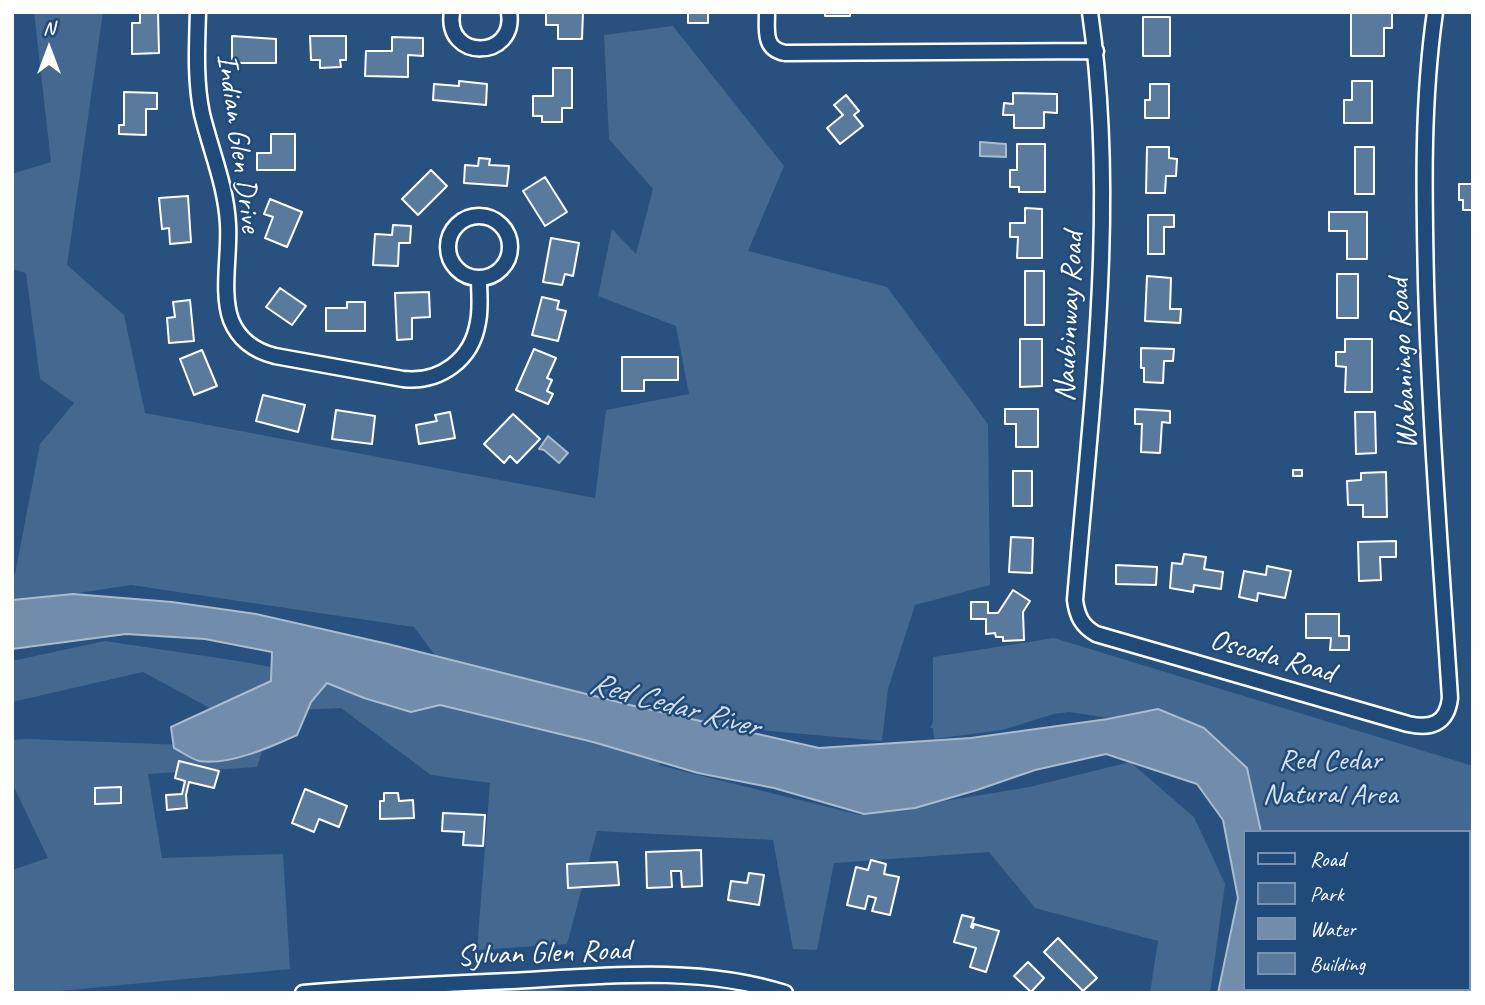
<!DOCTYPE html>
<html>
<head>
<meta charset="utf-8">
<style>
  body { margin:0 }
  #map { position:relative; width:1485px; height:1005px; overflow:hidden; background:#28517f; font-family:Caveat,sans-serif }
  canvas { display:block }
  .frame { position:absolute; inset:0; border:14px solid #fff; pointer-events:none }
  .legend { position:absolute; left:1243px; top:830px; width:228px; height:161px; box-sizing:border-box; background:#1f4a7a; border:2px solid #7992af; margin:0; padding:9px 12px; list-style:none; font-size:21px; color:#fff }
  .legend li { display:flex; align-items:center; gap:14px; height:35px }
  .legend b { width:35px; border:2px solid #7992af }
  .north { position:absolute; left:14px; top:14px; width:70px; height:70px; -webkit-text-stroke:5px #1f4a7a; paint-order:stroke; rotate:0deg; font-size:19px; font-weight:700; line-height:28px; text-align:center; color:#fff }
  .north::after { content:''; display:block; margin:auto; width:24px; height:32px; background:#fff; clip-path:polygon(50% 0,100% 100%,50% 72%,0 100%) }
</style>
</head>
<body>
<div id="map">
<canvas width="1485" height="1005"></canvas>
<div class="frame"></div>
<ul class="legend">
<li><b style="height:9px;background:#1f4a7a"></b>Road</li>
<li><b style="height:19px;background:#446890"></b>Park</li>
<li><b style="height:19px;background:#718dab"></b>Water</li>
<li><b style="height:19px;background:#5a7a9d"></b>Building</li>
</ul>
<div class="north">N</div>
</div>
<script>
const g = document.querySelector('canvas').getContext('2d');
g.lineJoin = 'round';
function paint(path, color) {
  g.fillStyle = color;
  g.fill(path, 'evenodd');
}
function strokePath(path, color, width, dash) {
  g.strokeStyle = color;
  g.lineWidth = width;
  g.lineCap = dash ? 'butt' : 'round';
  g.setLineDash(dash || []);
  g.stroke(path);
}
function label(font, color, halo, rows, align = 'center') {
  g.font = font + ' Caveat,sans-serif';
  g.lineWidth = 5;
  g.setLineDash([]);
  g.textBaseline = 'middle';
  g.strokeStyle = halo;
  g.fillStyle = color;
  for (const [text, x, y, turn = 0] of rows) {
    g.save();
    g.translate(x, y);
    g.rotate((+turn || 0) * Math.PI / 180);
    g.textAlign = isNaN(turn) ? turn : align;
    if (halo) g.strokeText(text, 0, 0);
    g.fillText(text, 0, 0);
    g.restore();
  }
}
const green = new Path2D(`
  M34 12H103L67 265 124 315 145 413 595 498 606 410 689 394 676 326 598 296 612 229 636 254 653 189 609 139 604 35 673 26 784 166 748 251 887 287 988 424 990 585 915 605 888 689 882 741 725 727 658 765 860 815 1029 787 1130 762 1194 817 1225 884 1210 993H1150L1158 941 1035 908 989 852 834 863 817 950 793 949 773 840 597 831 567 944 477 950 490 783 431 775 341 708 219 713 143 672 12 702V661L105 641 238 661 471 704 414 627 131 585 12 603V575L15 574 40 444 74 403 40 379 26 273 12 269V174L51 162Z
  M1054 638 1473 766V993H1260V989H1469V832H1263L1207 733 1069 712 1054 714 1002 730 934 739 933 728H930L933 722V657Z
  M26 739 263 748 257 767 148 774 162 858 283 854 290 969 38 993H12V870L48 858 12 783V740Z
  M531 987 587 993H466Z`);
const water = new Path2D(`
  M980 142 1006 144V157L980 156Z
  M548 436 568 453 559 463 544 450 539 449Z
  M73 594 172 602 256 614 388 644 630 705 819 748 971 738 1108 719 1158 709 1204 728 1247 768 1261 832H1245V989H1258L1257 993H1218L1238 898 1223 820 1197 784 1106 754 1035 770 977 790 915 808 864 814 774 788 698 773 593 742 440 705 411 712 364 698 327 683 311 702 297 735C271 747 228 766 199 761 191 759 182 752 174 748L171 727 271 681 272 652 205 639 126 634 12 649V600Z`);
const building = new Path2D(`
  M140 12H158L159 53 132 54V23H140Z
  M546 12H583L582 39H558V25H546Z
  M688 12H708V23H688Z
  M825 12H850V16H825Z
  M1351 12H1392V28H1384V56H1351Z
  M1143 17H1170V56H1143Z
  M232 36 276 39V63H232Z
  M310 36H346V60H340L341 67 320 68V60H311Z
  M392 37 423 38V56L408 55V77L365 76 366 51H392Z
  M553 68H572V108H562V122H542V116H533V96H553Z
  M459 81 487 84 486 105 433 100 434 84 459 86Z
  M1352 81H1372V123H1344V100H1352Z
  M1150 84H1169V118H1145V100H1150Z
  M124 92 157 93V109H146V135L119 134V125H124Z
  M1013 93 1057 94V113L1044 112V128H1014V115H1003L1004 103 1013 104Z
  M846 95 859 111 854 115 863 126 840 144 827 128 843 115 834 105Z
  M271 134H295V170H257V153H271Z
  M1017 144H1045V192H1019V187H1010V170H1017Z
  M1147 147H1169V158L1177 159 1176 176H1166L1165 193H1146Z
  M1355 147H1374V194H1355Z
  M479 158 490 159 489 165 509 166 507 186 464 183 465 165 478 166Z
  M1473 166V210H1463V200H1459V184H1473Z
  M431 170 447 186 418 215 402 199Z
  M545 177 567 212 545 226 523 191Z
  M188 196 191 242 170 244 169 228 162 229 159 198Z
  M270 199 302 212 287 247 265 238 273 217 264 214Z
  M1025 208 1042 209V258H1017L1018 237H1010V223H1025Z
  M1329 212H1367V259H1347V231H1329Z
  M1148 215H1174V227H1164V254H1148Z
  M393 225 411 226 410 243H399L398 266 373 265 375 234 392 235Z
  M551 238 579 243 573 276 565 274 562 285 543 282Z
  M1025 271H1044V325H1025Z
  M1337 274H1358V318H1337Z
  M1147 276 1171 278 1170 309H1181L1180 323 1145 321Z
  M280 288 306 306 292 325 266 307Z
  M429 292 430 317 412 318V339L397 340 395 293Z
  M542 297 559 301 557 309 566 311 558 341 532 335Z
  M190 300 194 341 169 343 167 318 175 317 173 302Z
  M347 302H365V331H326V308H347Z
  M1020 339H1042V386L1020 387Z
  M1345 339H1372V392H1345L1346 367 1336 366V352H1345Z
  M1141 348 1174 349 1173 361H1164L1163 383 1144 382V368H1141Z
  M534 349 556 358 547 378 552 380 547 391 553 394 548 404 516 390Z
  M202 350 217 386 194 395 180 359Z
  M622 357H678V380H644V391H622Z
  M263 395 305 405 298 432 256 421Z
  M1005 409H1038V447H1016V424H1005Z
  M1135 409 1170 411V423L1162 422 1160 453 1141 452 1142 424H1135Z
  M336 410 375 416 372 444 332 439Z
  M450 412 455 438 419 444 416 425 437 421 435 415Z
  M1355 412H1375L1376 453 1356 454Z
  M513 414 540 439 517 463 510 456 504 463 484 444Z
  M1293 470H1302V476H1293Z
  M1013 471H1032V506H1013Z
  M1386 472 1387 517H1363V505H1348L1347 481 1361 480V473Z
  M1011 537 1033 538 1032 573 1009 572Z
  M1396 541V557H1380L1381 580 1359 581 1358 542Z
  M1184 554 1206 557 1204 569 1223 572 1221 589 1194 585 1193 592 1170 588 1172 563 1182 564Z
  M1116 565 1157 567 1156 585 1116 584Z
  M1267 566 1291 571 1285 598 1258 593 1257 601 1239 597 1244 571 1266 575Z
  M1013 590 1030 601 1023 612 1024 640 1003 641V637H996L995 633 986 634V619H971V602H988V613H998Z
  M1306 614H1339V636H1349V650H1330L1331 638H1306Z
  M179 761 219 771 214 788 189 782 186 795 187 808 167 810 166 795 182 794 185 781 175 778Z
  M121 787V803L95 804V788Z
  M305 789 347 806 339 827 319 819 314 832 292 823Z
  M384 793H398L399 801 413 800 414 818 380 819V801H384Z
  M443 813 485 815 483 846 463 845 464 832 442 831Z
  M701 850 702 886 682 887 681 871H671L672 887 647 888 646 852Z
  M871 860 886 864 884 874 899 877 890 915 872 911 876 898 868 896 865 909 847 905 856 867 868 870Z
  M617 862 619 885 568 888 567 864Z
  M749 873 764 875 759 905 728 900 731 881 747 883Z
  M962 915 974 918 971 927 973 928 974 924 999 931 986 972 970 967 976 948 954 942Z
  M1058 938 1097 978 1083 991 1044 952Z
  M1028 962 1044 978 1031 992 1014 976Z`);
const minor = new Path2D(`
  M198 12C197 46 195 81 202 114 211 151 226 186 228 224 230 253 221 293 231 320 239 340 255 351 275 356L403 379C440 383 472 360 478 322 481 308 479 293 479 278
  M452 12C444 61 517 60 509 12
  M767 12C767 30 763 49 785 53L1096 51
  M1090 12C1118 206 1091 406 1075 600 1077 616 1082 626 1096 634L1408 724C1431 729 1447 724 1450 698 1441 560 1430 422 1426 283 1424 193 1422 102 1435 12
  M448 247a31 31 0 1 1 62 0a31 31 0 1 1-62 0Z
  M303 993C372 987 441 984 510 981 600 976 698 965 785 993`);
const streetNames = [
  ["Indian Glen Drive",238,143,82],
  ["Naubinway Road",1070,317,-87],
  ["Wabaningo Road",1404,364,-93],
  ["Oscoda Road",1272,657,16],
  ["Sylvan Glen Road",544,954,-2]
];
const parkNames = [
  ["Red Cedar",1330,761],
  ["Natural Area",1330,795]
];
const waterNames = [
  ["Red Cedar River",674,706,15]
];
paint(green, '#446890');
paint(water, '#718dab');
strokePath(water, '#aabbcd', 2);
paint(building, '#5a7a9d');
strokePath(building, '#fff', 2);
strokePath(minor, '#fff', 19);
strokePath(minor, '#1f4a7a', 14);
label('30px', '#fff', '#1f4a7a', streetNames);
label('30px', '#dae1e9', '#1f4a7a', parkNames);
label('italic 32px', '#d4dde6', '#1f4a7a', waterNames);
</script>
</body>
</html>
